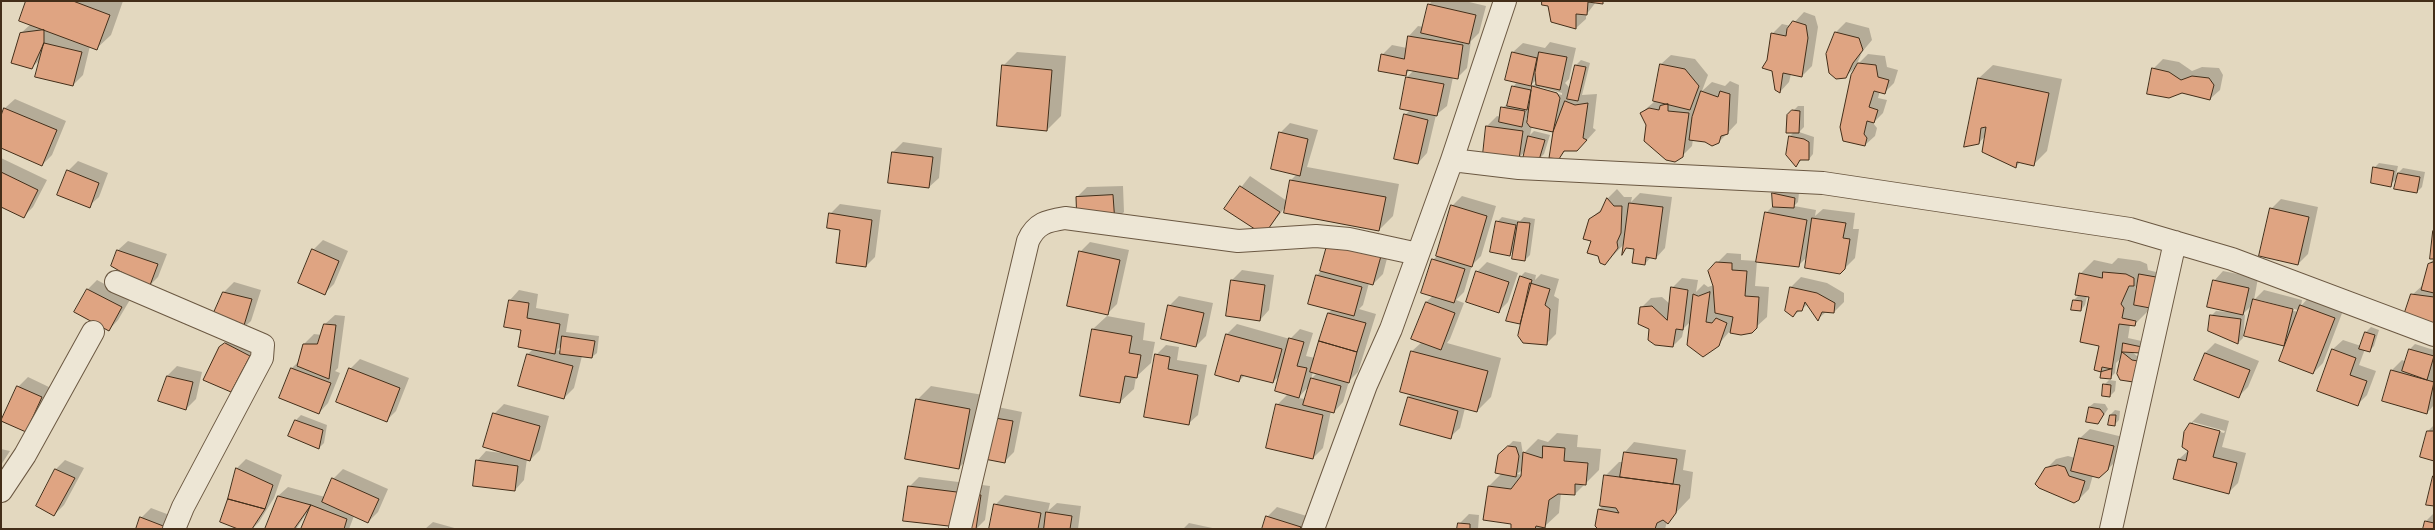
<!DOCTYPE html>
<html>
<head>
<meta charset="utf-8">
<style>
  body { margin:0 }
  #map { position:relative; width:2435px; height:530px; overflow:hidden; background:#e3d8bf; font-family:"EB Garamond",serif }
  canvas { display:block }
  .frame { position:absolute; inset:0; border:2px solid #432e19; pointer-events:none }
</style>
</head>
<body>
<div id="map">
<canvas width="2435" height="530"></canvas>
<div class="frame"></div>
</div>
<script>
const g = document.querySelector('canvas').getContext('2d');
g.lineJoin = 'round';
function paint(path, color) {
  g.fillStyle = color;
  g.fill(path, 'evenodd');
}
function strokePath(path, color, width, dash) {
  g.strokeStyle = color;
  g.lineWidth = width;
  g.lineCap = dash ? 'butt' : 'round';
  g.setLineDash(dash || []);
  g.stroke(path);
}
const shadow = new Path2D(`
  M27 1H123L111 35 97 48 90 46 83 75 73 85 41 59 31 68 21 33 31 24Z
  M1432 1H1465L1486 6 1479 33 1471 41 1467 68 1457 78 1453 77 1447 106 1436 115 1427 153 1418 163 1405 115 1410 110 1401 108 1407 77 1414 70H1410L1405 75 1382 55 1392 45 1407 48 1409 36 1418 26 1424 27 1429 5Z
  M1543 1H1604L1596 2 1586 15V19L1576 28 1552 21 1549 5Z
  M1804 12 1815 16 1818 27 1812 66 1802 76 1791 74 1789 82 1780 92 1768 60 1772 34 1782 24 1791 26Z
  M1846 22 1869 28 1872 40 1862 52 1856 66 1868 54 1885 56 1887 67 1898 70 1894 83 1884 93 1880 91 1878 98 1887 100 1883 113 1873 123 1877 128 1875 136 1865 145 1857 66 1845 77 1827 54 1836 32Z
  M1550 42 1576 48 1569 79 1565 83 1571 89 1576 65 1581 60 1590 63 1582 95 1597 94 1593 128 1596 130 1587 140 1566 150 1559 158 1554 131 1532 126 1530 135 1534 131 1550 135 1544 154 1539 159 1526 150 1519 158 1487 126 1497 116 1501 117 1502 108 1509 103 1513 87 1517 82 1513 52 1523 43 1545 48ZM1537 79V82L1534 85H1531ZM1531 85 1533 86 1529 104H1527ZM1540 87 1562 93V95L1540 89ZM1528 113H1530L1529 121 1526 120Z
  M1017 52 1066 56 1061 116 1047 130 1003 66Z
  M1671 55 1695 59 1708 75 1702 91 1712 82 1725 86 1730 81 1739 85 1737 123 1719 142 1693 139 1692 146 1682 156 1647 125 1641 113 1654 102 1661 64Z
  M2163 59 2179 62 2192 71 2202 67 2219 68 2223 75 2220 90 2210 99 2153 69Z
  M1993 65 2062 79 2047 151 2033 165 2020 162 2016 167 1985 136 1979 143V78Z
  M15 99 66 121 52 155 42 165 1 147V119L5 108Z
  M1798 106H1804V127L1799 132 1814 137 1813 154 1809 159H1802L1796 166 1790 136 1794 132 1793 111Z
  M1290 123 1318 130 1307 167 1399 184 1393 216 1379 230 1286 206 1264 234 1225 208 1250 176 1287 201 1291 180 1297 174 1280 133Z
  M903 142 942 148 939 178 929 187 893 152Z
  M1 158 47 180 33 207 24 216 1 205Z
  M78 161 108 173 99 197 89 206 68 171Z
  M2379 163 2398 166 2396 175 2403 168 2425 172 2422 187 2417 192 2397 178 2390 185 2374 168Z
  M1123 186 1124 212 1114 222 1077 197 1087 187Z
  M1617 189 1624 197H1632L1631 202 1640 193 1672 197 1665 248 1656 258 1651 257 1645 264 1635 248 1627 247 1624 251 1625 243 1605 264 1592 240 1590 219 1604 207 1608 198Z
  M1778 189 1799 193 1798 202 1794 206 1816 210 1815 216 1823 209 1855 213 1853 229H1859L1855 258 1845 268 1807 257 1799 265 1758 261 1766 213 1774 205 1773 194Z
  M1462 196 1496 206 1481 256 1472 265 1464 292 1456 300 1464 303 1450 339 1447 343 1501 358 1491 397 1477 411 1465 408 1460 428 1450 437 1408 397 1412 394V351L1422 342 1426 302 1433 296V260L1437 256 1452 206Z
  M2281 199 2318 207 2308 254 2298 264 2271 209Z
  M840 204 881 210 875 257 866 266 830 214Z
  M1502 217 1520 221 1524 217 1535 219 1530 255 1525 260 1515 250 1509 255 1497 222Z
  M323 240 348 251 334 284 324 294 313 250Z
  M128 241 167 254 158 277 149 286 118 250Z
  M1090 242 1129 250 1117 304 1107 314 1080 252Z
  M1390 247 1383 274 1373 284 1369 283 1363 305 1359 309 1376 314 1358 372 1349 381 1343 402 1334 412 1331 411 1323 448 1313 458 1277 405 1287 395H1294L1281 374 1273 382 1245 375 1239 381 1216 375 1227 334 1237 324 1290 339 1300 329 1313 333 1306 356 1315 358 1328 313 1332 310 1317 275 1322 270ZM1313 372 1317 373 1311 379ZM1309 386 1306 399 1298 398Z
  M1727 253 1741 254V260L1757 261 1755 286 1769 287 1767 317 1756 327 1741 334 1729 332 1718 345 1691 321 1684 328 1682 337 1673 346 1650 328 1641 308 1651 298 1662 297 1670 304 1672 288 1682 278 1698 280 1696 292 1704 284 1708 287 1714 285 1717 263Z
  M2118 258 2140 261 2147 264 2148 270 2160 273 2148 311 2134 325H2130L2128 338 2146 342 2145 347 2132 352 2137 356 2148 357 2120 379 2121 358 2116 363 2115 373 2110 378 2101 377 2102 371 2095 370 2100 345 2090 297 2087 296 2085 305 2081 310 2074 300 2079 295 2080 274 2094 260 2112 264ZM2138 280 2137 293 2135 289Z
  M2434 259V324L2412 295 2423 285 2429 264Z
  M1487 262 1518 273 1508 302 1498 312 1477 272Z
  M1242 270 1274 275 1269 310 1260 320 1227 315 1232 280Z
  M2223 271 2258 278 2254 300 2264 290 2302 300 2301 306 2310 296 2344 308 2323 363 2313 373 2287 341 2284 345 2253 304 2243 314 2245 315 2243 338 2238 343 2211 316 2216 311 2228 312 2214 281ZM2259 300 2298 310V312L2259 302Z
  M1525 272 1536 275 1535 280 1541 274 1559 279 1554 296 1559 299 1556 334 1546 344 1522 320 1519 323 1520 277Z
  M1801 277 1827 283 1844 293V302L1834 312H1826L1818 319 1808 304 1793 316 1786 311 1791 287Z
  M97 280 131 298 118 320 109 330 88 289Z
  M234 282 261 290 251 321 241 330 213 316 224 292Z
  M519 290 538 294 536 308 569 314 566 332 599 336 597 353 592 357 582 356 574 388 564 398 528 354 533 349 510 300ZM562 345 561 351 557 350Z
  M1179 296 1213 303 1206 336 1196 346 1169 306Z
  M335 315 345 316 338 368 335 371 340 373 328 403 319 413 280 398 292 368 300 360 304 344 314 334 322 335 325 324Z
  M1107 316 1145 323 1143 340 1155 342 1151 363 1136 377 1134 389 1120 402 1093 329Z
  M2371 327 2379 330 2374 346 2369 351 2365 349 2359 365 2376 371 2367 395 2357 405 2318 390 2333 349 2343 340 2361 346 2366 332Z
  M230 338 259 346 241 381 231 391 220 348Z
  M2215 343 2259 361 2248 387 2238 397 2205 353Z
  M2415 344 2434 350V405L2427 413 2383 400 2392 370 2402 360 2406 362 2410 349Z
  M1166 345 1179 347 1177 360 1207 365 1198 415 1188 424 1156 355Z
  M360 359 409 378 396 411 386 421 350 369Z
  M177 366 202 372 196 399 186 409 167 376Z
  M28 377 51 388 26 431 18 387Z
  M2109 380 2116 381 2115 391 2110 396 2104 385Z
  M931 386 983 395 988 405 1022 412 1014 452 1004 462 971 455 959 468 917 400Z
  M2094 403 2105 404 2108 409 2098 423 2089 407Z
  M504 404 549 416 540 450 530 460 527 459 524 480 515 490 477 461 486 451 502 453 494 414Z
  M2115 410 2120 411 2119 420 2114 425 2110 415Z
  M2201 413 2229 421 2222 447 2246 453 2238 483 2229 492 2179 459 2189 450 2191 423ZM2193 422 2225 431 2224 433 2193 425Z
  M301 415 327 425 324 443 319 448 289 435 296 420Z
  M2434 425V459L2428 431Z
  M2090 429 2123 437 2118 459 2108 469 2093 475 2089 489 2079 499 2046 469 2056 459 2068 456 2075 458 2080 438Z
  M1557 433 1578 435 1577 447 1601 449 1599 470 1575 494 1561 493 1559 513 1545 526 1540 529H1512L1513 523 1489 486 1502 473 1499 455 1513 441 1521 442 1523 454 1538 439 1548 442ZM1522 464V475L1517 474 1521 471Z
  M1634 442 1686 450 1683 470 1693 472 1690 498 1667 522 1665 529H1599V510L1603 505 1605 476 1619 462H1623L1625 452Z
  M1 449 10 451 1 465Z
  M246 459 282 475 274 498 259 522 252 529H241L221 521 237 468Z
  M65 460 84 468 64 505 54 515 55 470Z
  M343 469 388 489 378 512 368 522 354 516 349 529H302L308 511 296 529H266L278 496 288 487 325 497 333 479Z
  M919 477 990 486 985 520 976 529 905 521 909 487Z
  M1005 495 1050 503 1048 511 1057 503 1081 506 1078 529H990L995 505Z
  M1277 507 1310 517 1306 529H1263L1267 517Z
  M151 508 180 519 176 529H137L141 518Z
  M2434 513V529H2424L2426 521Z
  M1469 514 1479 515 1478 529H1458L1459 524Z
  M433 522 458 529H425Z
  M1189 523 1217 529H1183Z`);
const building = new Path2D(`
  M26 1H73L110 15 97 50 19 21Z
  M1542 1H1603V4L1588 2 1587 15 1576 14V29L1551 22 1548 6 1542 5Z
  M1428 4 1476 15 1469 44 1421 33Z
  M1793 21 1806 25 1808 38 1802 77 1783 73 1780 93 1775 90 1772 71 1762 68 1767 60 1771 33 1786 36 1787 29Z
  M44 30V43L32 69 11 63 20 33Z
  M1835 32 1859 38 1863 50 1853 63 1846 78 1836 79 1829 73 1826 54Z
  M1408 36 1463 45 1458 79 1407 70 1406 76 1378 71 1381 54 1404 59Z
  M44 43 82 52 73 86 35 77Z
  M1512 52 1537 58 1531 86 1505 80Z
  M1539 52 1567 57 1560 90 1536 85 1535 73Z
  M1858 63 1876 65 1878 77 1889 80 1885 94 1874 91 1869 107 1878 110 1874 123 1867 121 1864 134 1867 138 1865 146 1843 141 1840 127 1851 75Z
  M1660 64 1685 69 1699 86 1690 110 1653 101Z
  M1002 65 1052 70 1047 131 997 126Z
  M1575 65 1586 67 1578 101 1567 99Z
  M2152 68 2169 72 2181 80 2192 76 2209 78 2214 85 2210 100 2182 93 2169 98 2147 94Z
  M1406 77 1444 84 1437 116 1400 109Z
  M1978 78 2049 93 2034 166 2017 162 2016 168 1982 152 1986 127 1981 128 1979 144 1964 147Z
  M1512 86 1531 90 1527 110 1507 106Z
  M1532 86 1557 93 1560 98 1553 132 1530 127 1527 123Z
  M1701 91 1718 97 1720 91 1730 94 1728 134 1721 136 1719 143 1712 146 1705 142 1689 140 1692 117Z
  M1565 101 1575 105 1588 103 1583 138 1587 140 1577 151H1564L1559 159 1549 158 1553 132Z
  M1668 104V111L1689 113 1683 157 1675 162 1666 160 1644 141 1646 125 1640 113 1649 108 1659 110 1660 106Z
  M1501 107 1525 111 1522 127 1499 122Z
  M4 108 57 130 42 166 1 148V116Z
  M1792 110 1800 111 1799 133H1786L1787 115Z
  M1404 114 1428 120 1418 164 1394 159Z
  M1486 126 1523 131 1519 159 1483 154Z
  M1279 132 1308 139 1300 176 1271 169Z
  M1528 136 1545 140 1539 160 1523 159Z
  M1789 136 1804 139 1809 142V160H1800L1796 167 1786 155Z
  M892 152 933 157 929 188 888 183Z
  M2373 167 2394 171 2391 187 2371 183Z
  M67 170 99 183 90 208 57 195Z
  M1 172 38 190 24 218 1 207Z
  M2398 173 2420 177 2417 193 2394 189Z
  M1290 180 1386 197 1379 231 1284 213Z
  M1240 186 1280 212 1264 235 1224 209Z
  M1772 193 1795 198 1794 208 1773 207Z
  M1113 195 1115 223 1077 224 1076 197Z
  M1607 198 1614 206H1622L1621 233 1617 242 1618 248 1605 265 1600 263 1598 256 1587 253 1591 241 1583 239 1589 219 1600 212Z
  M1629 203 1663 207 1656 259 1646 257 1645 265 1632 263 1634 249 1626 248 1622 255Z
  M1451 205 1487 216 1472 267 1436 256Z
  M2270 208 2309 217 2298 265 2259 256Z
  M1765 212 1807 220 1799 267 1756 262Z
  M829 213 872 220 866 267 836 263 840 230 827 228Z
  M1812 218 1846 223 1843 238 1850 239 1845 269 1840 274 1805 268Z
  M1496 221 1516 225 1510 256 1490 252Z
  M1518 222 1530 223 1525 261 1512 259Z
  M2433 231 2434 232V259H2430Z
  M1328 242 1381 256 1373 285 1320 271Z
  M312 249 339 261 325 295 298 283Z
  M117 250 158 264 149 288 111 266Z
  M1079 251 1120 260 1108 315 1067 306Z
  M1432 259 1465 269 1454 303 1421 293Z
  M1716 262 1732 263V270L1747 271 1745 296 1759 297 1757 328 1752 333 1741 335 1730 333 1733 317 1715 313 1713 286 1708 271Z
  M2434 262V293L2421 290 2428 264Z
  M1476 271 1509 282 1499 313 1466 302Z
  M2103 272 2126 274 2134 278V286H2129L2121 304 2124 308 2122 318 2136 321 2135 326 2119 324 2112 369 2102 367 2101 372 2094 370 2099 346 2080 342 2089 297 2075 295 2079 273 2102 278Z
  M2139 274 2156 277 2150 308 2134 305Z
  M1316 275 1362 287 1354 316 1308 304Z
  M1520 276 1532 280 1520 324 1506 321Z
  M1231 280 1265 285 1260 321 1226 316Z
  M2213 280 2249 288 2243 315 2207 307Z
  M1530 283 1550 289 1545 305 1550 309 1547 345 1523 343 1518 336Z
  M1671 287 1688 290 1683 330 1676 329 1673 347 1655 345 1648 340 1649 329 1638 324 1640 307 1652 306 1667 320Z
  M1790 287 1817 293 1835 303 1834 313 1822 312 1818 321 1805 302 1802 311H1797L1793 317 1785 311Z
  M87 289 122 307 109 331 74 312Z
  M223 292 252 299 242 332 212 317Z
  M1710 292 1706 322 1712 323 1716 318 1727 323 1719 346 1703 357 1687 345 1693 294 1698 296Z
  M2411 294 2434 297V325L2404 315Z
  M2253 299 2293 309 2284 346 2244 336Z
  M509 300 529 303 527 318 560 324 555 354 518 347 521 330 504 327Z
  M2073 300 2082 301 2081 311 2071 310Z
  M1426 302 1455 313 1441 350 1411 339Z
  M1168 305 1204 313 1196 347 1161 339Z
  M2300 305 2335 318 2313 374 2279 361Z
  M1328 313 1366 323 1357 352 1319 341Z
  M2210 315 2241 319 2238 344 2208 331Z
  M324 324 336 325 329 379 297 366 303 344H317Z
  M1092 329 1132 336 1129 353 1141 355 1137 378 1125 376 1120 403 1080 396Z
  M2365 332 2375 335 2370 352 2359 349Z
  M1226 334 1282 349 1273 383 1241 375 1239 382 1215 375Z
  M562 336 595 341 592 358 560 354Z
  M1289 338 1304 342 1297 366 1307 368 1299 398 1275 391Z
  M1319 341 1357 352 1349 383 1310 372Z
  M225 343 250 356 231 392 203 380 219 347Z
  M2123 343 2142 347 2141 353 2122 352Z
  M2332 349 2356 358 2350 375 2367 381 2358 406 2317 391Z
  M2409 349 2434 356 2427 380 2402 371Z
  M1411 351 1488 371 1477 412 1400 392Z
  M2122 352 2132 360 2144 362 2140 383 2120 380 2117 374Z
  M2205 353 2250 370 2239 398 2194 380Z
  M527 354 573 366 564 399 518 386Z
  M1155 354 1170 357 1168 369 1198 375 1189 425 1144 417Z
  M291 368 331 383 319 414 279 398Z
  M349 368 400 388 387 422 336 402Z
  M2112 369 2111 379 2100 378 2101 372Z
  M2391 370 2434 382 2427 414 2382 401Z
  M167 376 193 382 186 410 158 401Z
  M1311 378 1341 386 1334 413 1303 405Z
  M2103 384 2111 385 2110 397 2102 396Z
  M17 386 42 397 26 432 1 421Z
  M1408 397 1458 411 1451 439 1400 425Z
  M916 399 970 409 959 469 905 459Z
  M1276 404 1323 415 1313 459 1266 448Z
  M2089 407 2100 409 2104 414 2098 424 2086 422Z
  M493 413 540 426 530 461 483 447Z
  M977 415 1013 421 1005 463 969 456Z
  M2110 415H2116L2115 426 2108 425Z
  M295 420 323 430 319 449 288 436Z
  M2190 423 2220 431 2213 457 2237 463 2229 494 2173 479 2178 459 2186 461 2188 451 2182 447 2184 432Z
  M2427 431H2434V461L2420 457Z
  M2079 438 2114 446 2108 470 2099 478 2071 471Z
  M1508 446 1516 447 1519 456 1516 477 1495 473 1498 455Z
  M1543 446 1565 448 1564 461 1588 463 1586 485 1575 484V495L1558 494 1549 500 1545 528 1536 526 1535 529H1511V524L1483 520 1488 486 1511 489 1521 476 1523 452 1542 458Z
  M1624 452 1677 459 1673 484 1620 477Z
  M476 460 518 466 515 491 473 486Z
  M2058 465 2065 467 2069 476 2085 481 2079 500 2074 503 2039 488 2035 484 2045 468Z
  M236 468 273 485 265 509 228 499Z
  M55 469 75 478 54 516 36 506Z
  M1604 475 1680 485 1676 513 1668 524 1663 520 1657 523 1655 529H1598L1595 526 1598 509 1619 513 1616 508 1600 506Z
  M2433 476H2434V506L2426 505Z
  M332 478 379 499 368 523 322 502Z
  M908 486 981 495 976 529 903 521Z
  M278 496 311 505 294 529H265Z
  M228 499 265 509 252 529H238L220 522Z
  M994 504 1041 513 1038 529H989Z
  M311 505 347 519 344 529H301Z
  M1046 512 1072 516 1070 529H1044Z
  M1266 516 1301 527 1300 529H1262Z
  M140 517 171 529H136Z
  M2425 521 2434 523V529H2423Z
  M1458 523 1470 524V529H1457Z`);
const minor = new Path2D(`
  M1452 160 1519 168 1823 183 2130 229 2232 259 2434 335
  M116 282 263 345 262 358 183 507 174 529
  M1 491 25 455 93 332
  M960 528 1028 241C1036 223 1047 221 1065 218L1238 241 1316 236 1349 239 1418 254
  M1313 529 1366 385 1391 329 1452 160 1505 1
  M2111 529 2175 242`);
paint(shadow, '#0003');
paint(building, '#dfa482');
strokePath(building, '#432e19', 1);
strokePath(minor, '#6b5842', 24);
strokePath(minor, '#ede6d5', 22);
</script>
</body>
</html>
